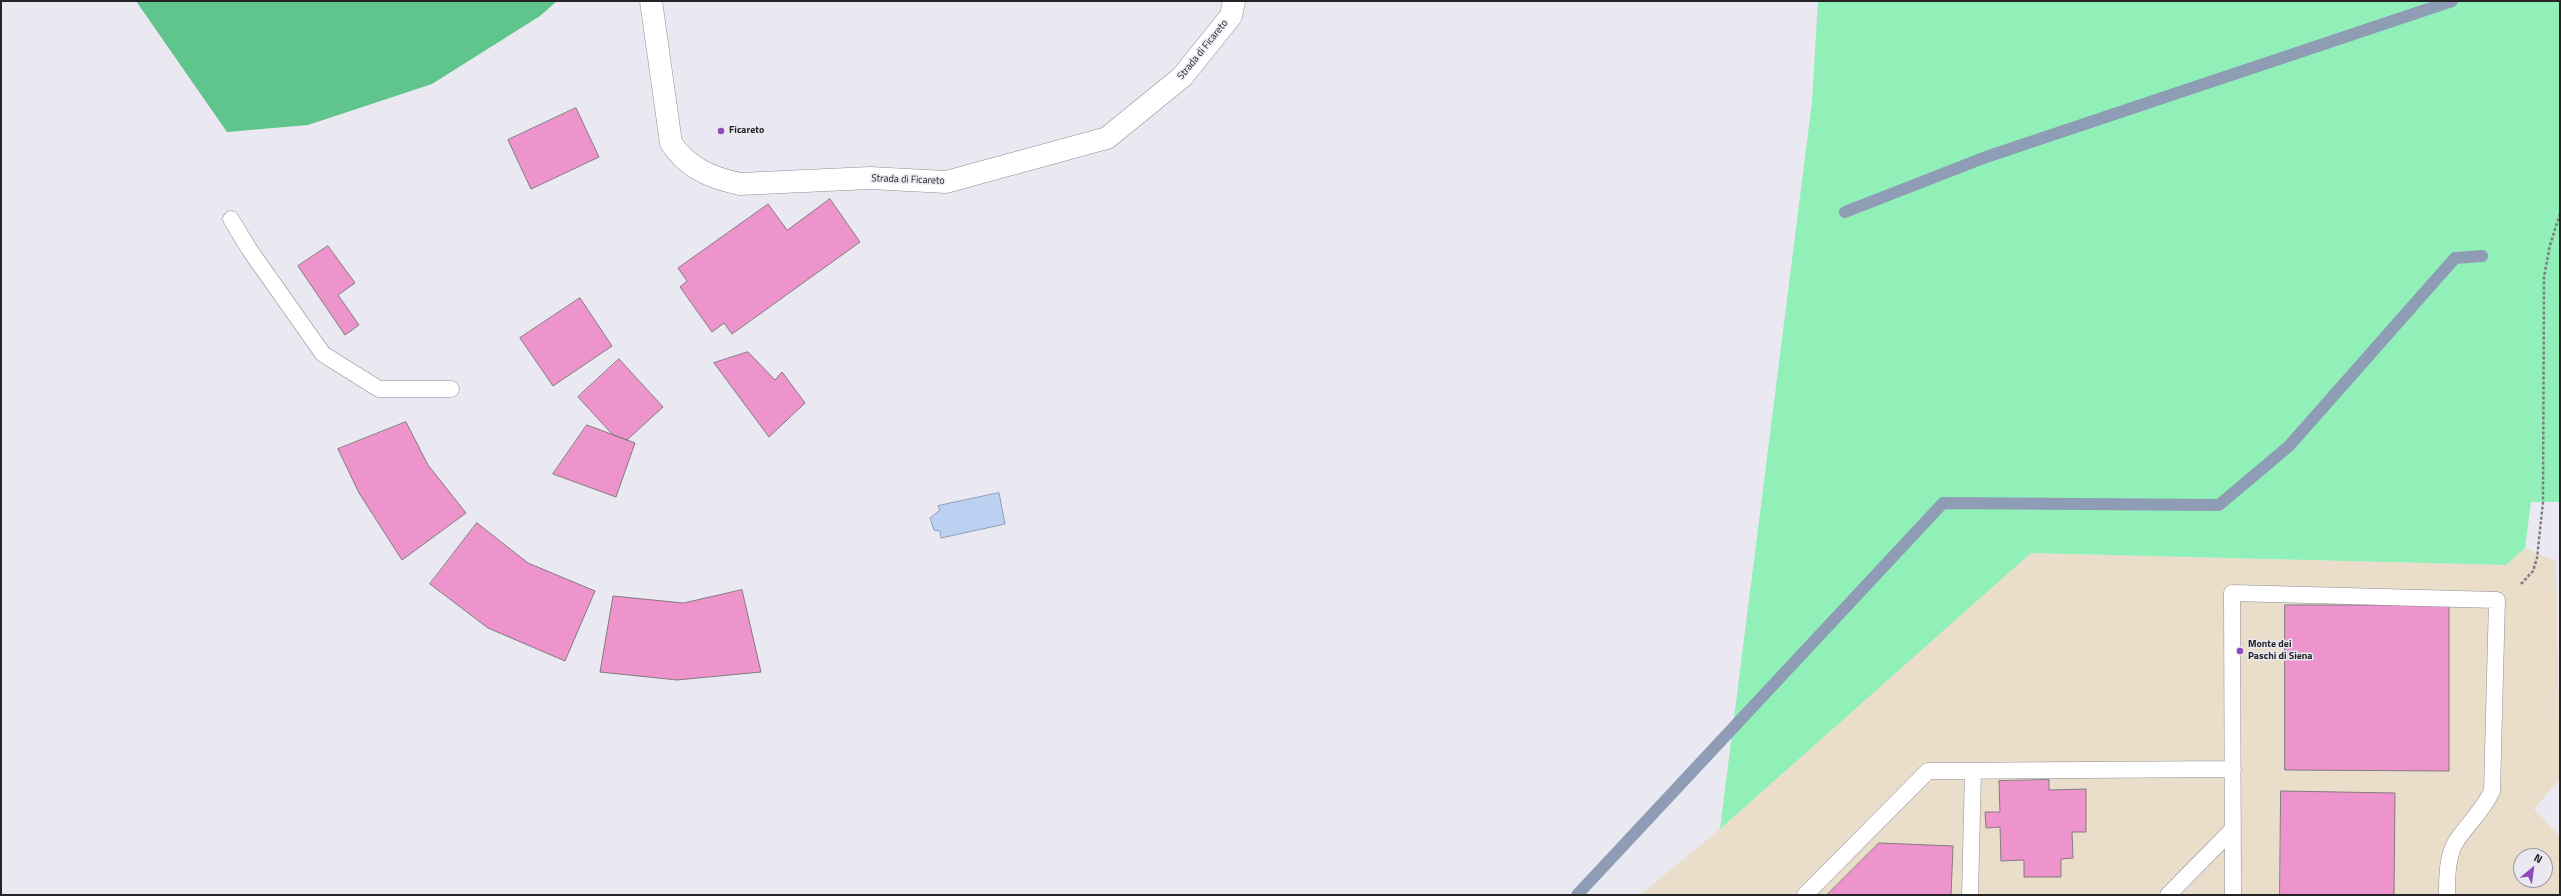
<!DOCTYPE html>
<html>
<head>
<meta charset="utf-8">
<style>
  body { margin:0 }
  #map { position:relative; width:2561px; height:896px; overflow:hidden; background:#eae8f1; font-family:"Titillium Web",sans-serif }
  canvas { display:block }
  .frame { position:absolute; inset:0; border:2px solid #242326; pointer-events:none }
  .north { position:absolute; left:2513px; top:848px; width:40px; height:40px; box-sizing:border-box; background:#eae8f1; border:1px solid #9b99a0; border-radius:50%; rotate:29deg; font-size:11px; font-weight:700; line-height:16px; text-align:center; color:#242326 }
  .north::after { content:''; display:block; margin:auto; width:14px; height:18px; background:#9149bc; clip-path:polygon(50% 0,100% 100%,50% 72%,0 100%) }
</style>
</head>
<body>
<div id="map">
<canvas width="2561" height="896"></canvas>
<div class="frame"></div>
<div class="north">N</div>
</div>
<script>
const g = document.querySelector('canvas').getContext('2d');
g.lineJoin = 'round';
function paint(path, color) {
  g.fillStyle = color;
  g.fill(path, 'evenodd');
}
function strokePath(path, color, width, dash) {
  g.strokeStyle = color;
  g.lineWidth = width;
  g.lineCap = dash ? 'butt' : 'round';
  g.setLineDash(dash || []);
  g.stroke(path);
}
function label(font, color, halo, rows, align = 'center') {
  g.font = font + ' "Titillium Web",sans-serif';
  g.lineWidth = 3;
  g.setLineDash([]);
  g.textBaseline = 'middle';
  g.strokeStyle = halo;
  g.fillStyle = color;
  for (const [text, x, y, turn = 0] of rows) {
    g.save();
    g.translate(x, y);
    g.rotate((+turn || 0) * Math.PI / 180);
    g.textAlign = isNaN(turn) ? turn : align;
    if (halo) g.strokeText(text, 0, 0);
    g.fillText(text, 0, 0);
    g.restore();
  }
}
const commercial = new Path2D(`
  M2525 548 2556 561 2560 779 2534 809 2560 837V895H1640L1720 829 2031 553 2506 565ZM2521 856H2545V880H2521Z`);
const green = new Path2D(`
  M1818 1H2560V502H2531L2525 548 2506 565 2031 553 1720 829 1812 102Z`);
const forest = new Path2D(`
  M136 1H557L540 16 432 84 308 125 227 132Z`);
const water = new Path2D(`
  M999 493 1005 524 941 538 940 531 934 530 930 518 940 510 938 506Z`);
const stream = new Path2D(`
  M1845 212 1986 157 2452 1
  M1577 895 1943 503 2219 505 2289 446 2455 258 2482 256`);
const building = new Path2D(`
  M576 108 599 157 531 189 508 140Z
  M830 199 860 242 732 334 724 323 712 332 680 287 687 281 678 268 768 204 787 230Z
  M328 246 355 283 338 295 359 325 345 335 298 266Z
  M580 298 612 346 553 386 520 338Z
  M748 352 775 380 782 372 805 403 769 437 714 363Z
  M619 359 663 407 627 440 613 435 578 397Z
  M406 422 428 465 466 513 402 560 359 493 338 449Z
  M587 425 635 443 616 497 553 474Z
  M477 523 528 563 595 591 565 661 488 628 430 584Z
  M742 590 761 672 677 680 600 672 613 596 683 603Z
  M2285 605H2449V771L2285 770Z
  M2049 780V790L2086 789V832H2072L2073 858 2061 859V877H2024V860L2001 861 2000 827 1986 828 1985 812H2000L1999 781Z
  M2281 791 2395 793 2394 895H2280Z
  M1879 843 1953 846 1951 895H1827Z`);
const path = new Path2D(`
  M2521 584 2533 571 2537 558 2543 502 2544 277 2550 245 2560 214`);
const service = new Path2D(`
  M231 219 249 249 323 354 379 389H451
  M1805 895 1928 771 2233 769
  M1970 895 1973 771
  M2168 895 2233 829
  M2233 895 2232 593 2497 600 2492 791C2483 810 2469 823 2457 840 2447 855 2447 877 2447 895`);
const minor = new Path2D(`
  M651 1 671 143C687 168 712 178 740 184L870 178 946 182 1107 138 1182 77 1231 16 1234 1`);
const markers = [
  [721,131,4,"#9149bc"],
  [2240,651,4,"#9149bc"]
];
const streetNames = [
  ["Strada di Ficareto",1203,50,-51],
  ["Strada di Ficareto",908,180,2]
];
const poiNames = [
  ["Ficareto",729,131],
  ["Monte dei",2248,645],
  ["Paschi di Siena",2248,657]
];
paint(commercial, '#eadeca');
paint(green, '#91f0b7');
paint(forest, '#5fc58c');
paint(water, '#bcd1f2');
strokePath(water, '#8e9db5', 1);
strokePath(stream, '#8e9db5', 12);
paint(building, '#ee94cc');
strokePath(building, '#837a7f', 1);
strokePath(service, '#8f8d96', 17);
strokePath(minor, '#8f8d96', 23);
strokePath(path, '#7e7c82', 2.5, [3, 2]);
strokePath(service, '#fff', 16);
strokePath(minor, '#fff', 22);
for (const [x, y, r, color] of markers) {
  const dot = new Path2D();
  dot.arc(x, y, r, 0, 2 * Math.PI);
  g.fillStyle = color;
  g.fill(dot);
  strokePath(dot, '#eae8f1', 1.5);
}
label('10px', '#242326', '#eae8f1', streetNames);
label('bold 10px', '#242326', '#eae8f1', poiNames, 'left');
</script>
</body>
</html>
